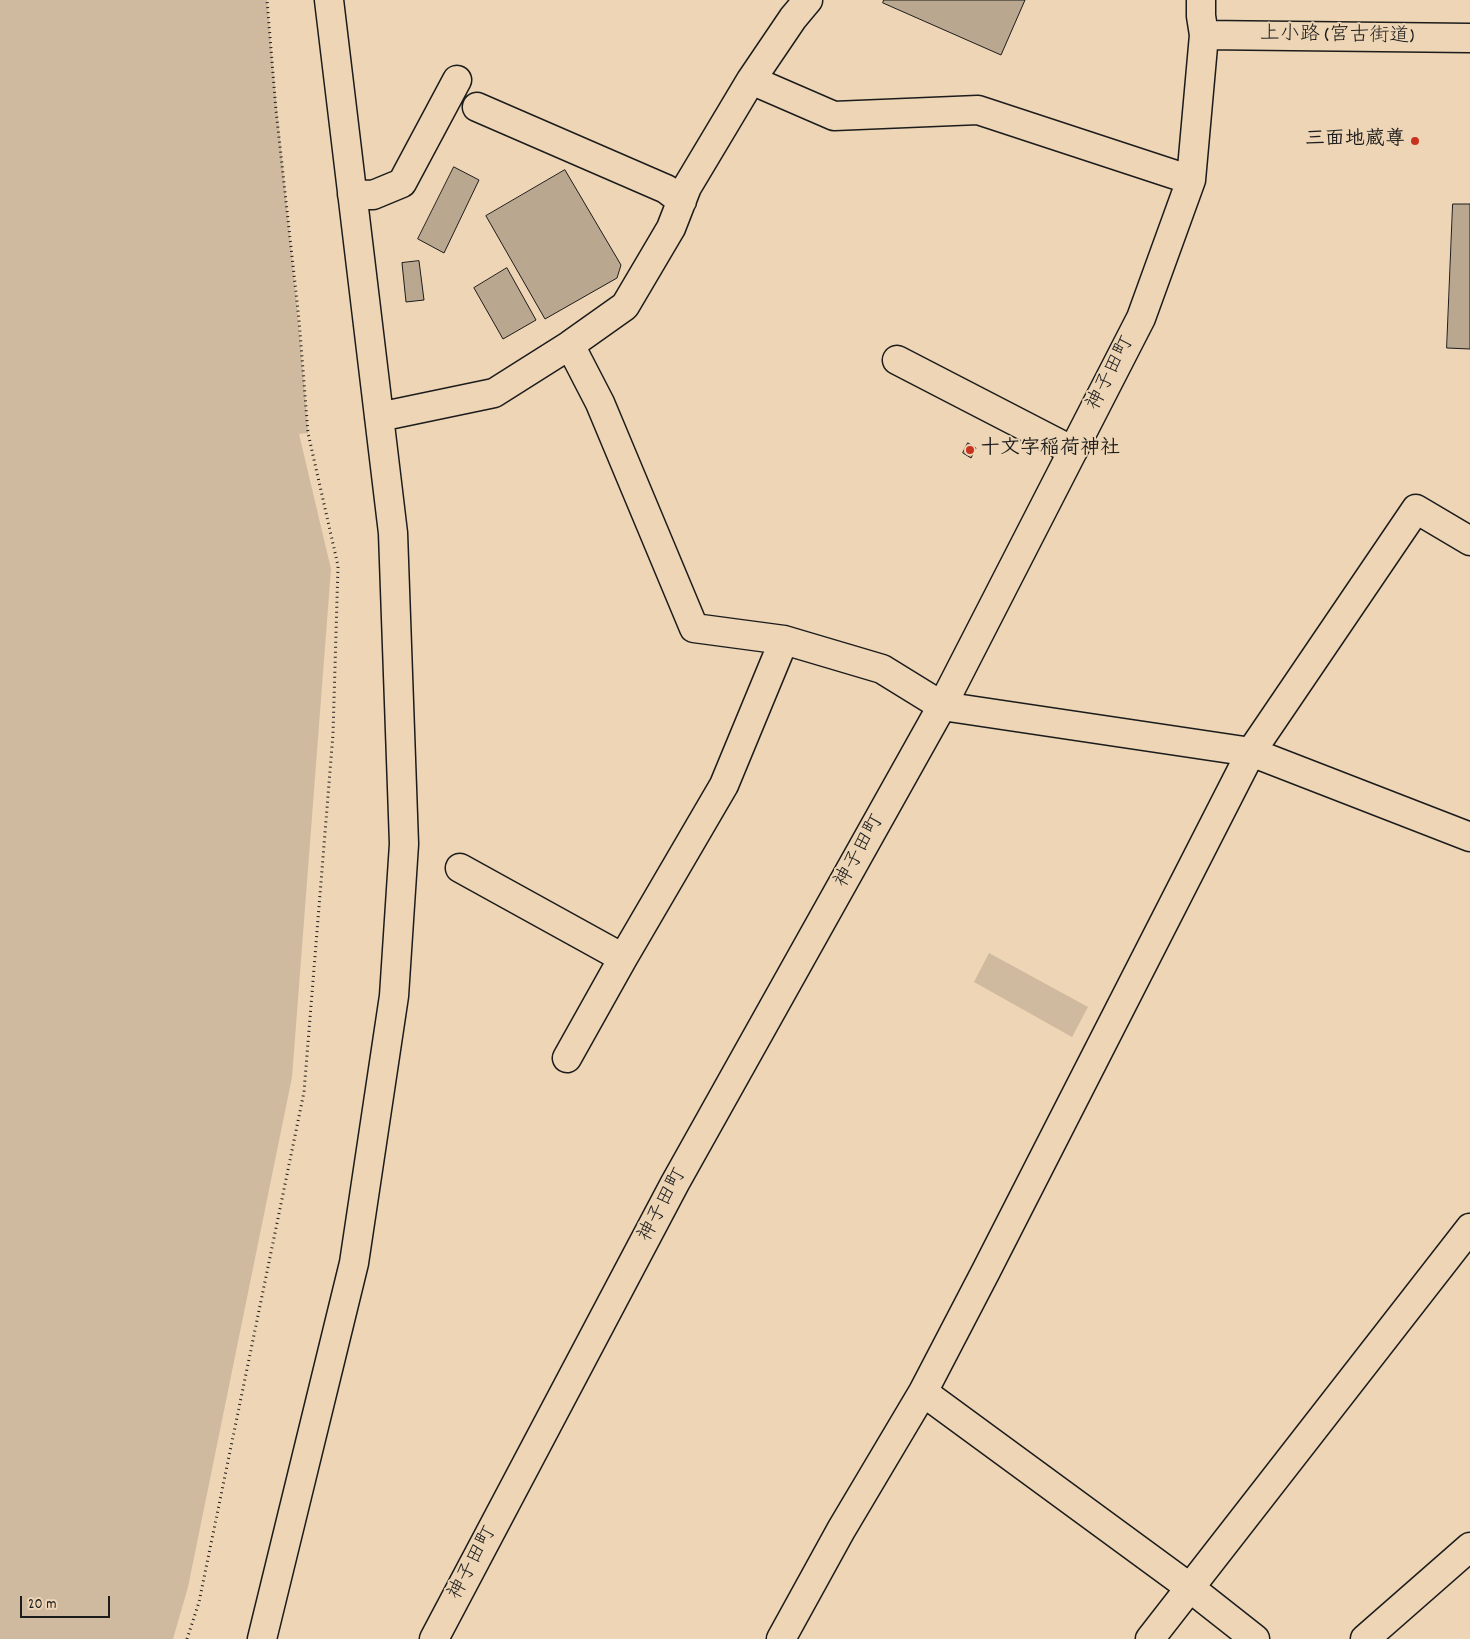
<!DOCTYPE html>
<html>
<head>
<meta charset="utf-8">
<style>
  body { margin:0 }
  #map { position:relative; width:1470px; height:1639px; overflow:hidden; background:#edd5b5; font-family:Dekko,sans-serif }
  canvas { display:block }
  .scale { position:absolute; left:20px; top:1596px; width:90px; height:22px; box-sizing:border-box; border:2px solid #1c1c1c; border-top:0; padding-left:6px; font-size:15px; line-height:18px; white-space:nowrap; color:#1c1c1c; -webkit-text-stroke:4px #edd5b5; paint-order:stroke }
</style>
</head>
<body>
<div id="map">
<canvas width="1470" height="1639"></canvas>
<div class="scale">20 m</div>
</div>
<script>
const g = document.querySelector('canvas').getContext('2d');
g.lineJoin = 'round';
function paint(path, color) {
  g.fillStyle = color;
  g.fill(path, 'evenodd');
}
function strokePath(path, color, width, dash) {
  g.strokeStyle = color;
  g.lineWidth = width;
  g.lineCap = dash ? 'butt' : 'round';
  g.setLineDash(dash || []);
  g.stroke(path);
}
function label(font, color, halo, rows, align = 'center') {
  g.font = font + ' Dekko,"Klee One",sans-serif';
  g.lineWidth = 4;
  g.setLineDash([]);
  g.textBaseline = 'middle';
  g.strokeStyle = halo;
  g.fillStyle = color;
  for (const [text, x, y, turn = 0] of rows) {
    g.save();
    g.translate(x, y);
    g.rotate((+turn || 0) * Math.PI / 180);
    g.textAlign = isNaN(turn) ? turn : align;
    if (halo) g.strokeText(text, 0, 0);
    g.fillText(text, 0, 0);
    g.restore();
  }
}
const green = new Path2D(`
  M0 0H267C279 144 297 288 308 433L299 434 331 569 292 1077 188 1587 173 1639H0Z
  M989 953 1088 1007 1072 1037 974 982Z`);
const building = new Path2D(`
  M884 0H1025L1001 55 883 3Z
  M454 167 479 180 444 253 418 239Z
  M565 170 621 265 617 278 545 319 486 216Z
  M1453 204H1470V349L1447 348Z
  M419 261 424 300 406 302 402 263Z
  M507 268 536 320 503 339 474 288Z
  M968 443 976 448 971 458 963 453Z`);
const path = new Path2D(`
  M187 1639 199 1602 304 1092 333 734 338 566 308 433 299 320 276 110 267 0`);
const minor = new Path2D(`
  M1204 35 1470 38
  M751 80 834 116 978 110 1191 180
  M477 107 666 189 682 201
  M352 194 373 195 402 183 457 80
  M570 345 600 403 694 628 784 640 882 669 942 706 1251 752 1470 837
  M897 360 1073 451
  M379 417 494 393 570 345 625 306 671 228 687 187 751 80 793 18 808 0
  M460 868 623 958 724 785 784 640
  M567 1058 623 958
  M923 1392 1189 1587 1255 1639
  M262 1639 354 1263 394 996 404 844 393 533 329 0
  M434 1639 675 1183 942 706 1141 318 1191 180 1204 35 1201 16V0
  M781 1639 841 1530 923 1392 986 1271 1251 752 1416 509 1470 541
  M1150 1639 1470 1228
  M1365 1639 1470 1547`);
const markers = [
  [1415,141,5,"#c8321e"],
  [970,450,5,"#c8321e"]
];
const streetNames = [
  ["上小路 (宮古街道)",1337,37,1],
  ["神子田町",1112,374,-63],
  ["神子田町",861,852,-61],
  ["神子田町",664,1206,-62],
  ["神子田町",474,1564,-62]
];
const poiNames = [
  ["三面地蔵尊",1405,141],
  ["十文字稲荷神社",980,450,"left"]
];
paint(green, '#cfba9f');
paint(building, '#b9a78f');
strokePath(building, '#1c1c1c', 1);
strokePath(minor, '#1c1c1c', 31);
strokePath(path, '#1c1c1c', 3, [1, 4]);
strokePath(minor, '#edd5b5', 28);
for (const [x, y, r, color] of markers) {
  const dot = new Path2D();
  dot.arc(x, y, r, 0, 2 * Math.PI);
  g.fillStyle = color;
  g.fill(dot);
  strokePath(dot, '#edd5b5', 2);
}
label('20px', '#1c1c1c', '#edd5b5', streetNames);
label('bold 20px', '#1c1c1c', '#edd5b5', poiNames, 'right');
</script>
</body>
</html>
